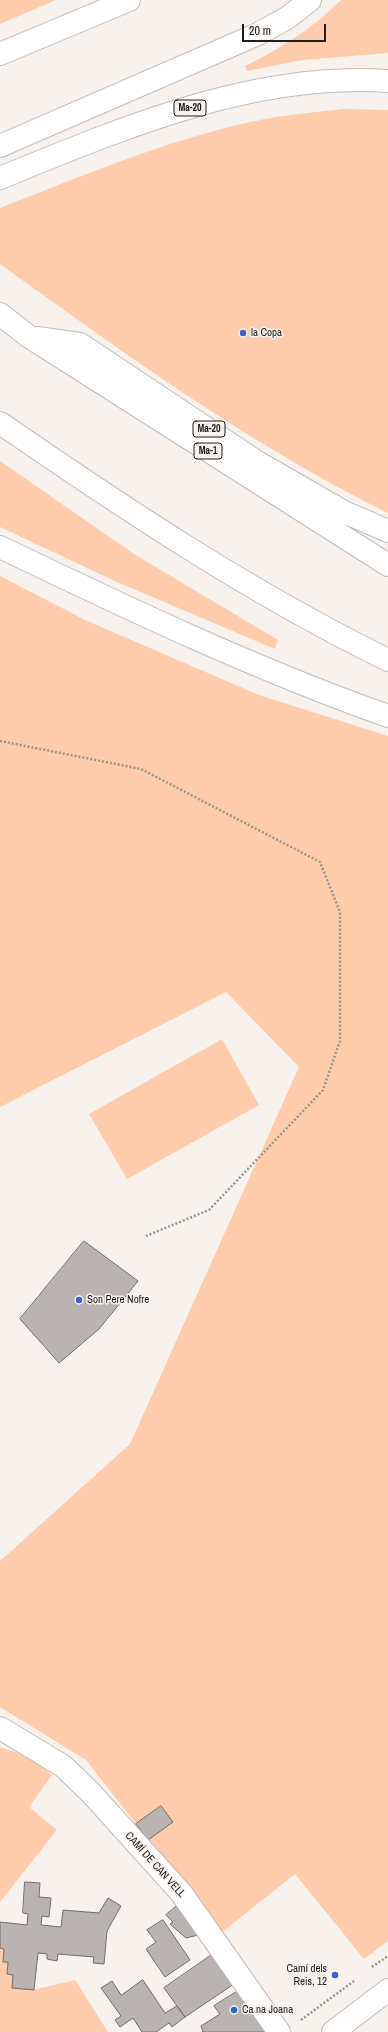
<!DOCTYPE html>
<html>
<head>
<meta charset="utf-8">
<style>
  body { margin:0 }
  #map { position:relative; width:388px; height:2032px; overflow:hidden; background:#f7f2ee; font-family:"Archivo Narrow",sans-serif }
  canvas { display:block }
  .scale { position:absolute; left:242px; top:24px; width:84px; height:18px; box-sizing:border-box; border:2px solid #1f1d1b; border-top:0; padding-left:5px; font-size:12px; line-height:14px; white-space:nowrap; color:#1f1d1b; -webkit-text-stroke:3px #f7f2ee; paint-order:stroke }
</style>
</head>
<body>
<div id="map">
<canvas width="388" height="2032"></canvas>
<div class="scale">20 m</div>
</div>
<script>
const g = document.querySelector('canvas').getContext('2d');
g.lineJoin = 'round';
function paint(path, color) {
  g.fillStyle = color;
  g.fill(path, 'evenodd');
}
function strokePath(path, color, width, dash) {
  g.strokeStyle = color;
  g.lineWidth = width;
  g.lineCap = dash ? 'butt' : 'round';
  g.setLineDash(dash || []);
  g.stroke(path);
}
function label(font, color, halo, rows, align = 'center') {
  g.font = font + ' "Archivo Narrow",sans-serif';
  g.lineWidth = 3;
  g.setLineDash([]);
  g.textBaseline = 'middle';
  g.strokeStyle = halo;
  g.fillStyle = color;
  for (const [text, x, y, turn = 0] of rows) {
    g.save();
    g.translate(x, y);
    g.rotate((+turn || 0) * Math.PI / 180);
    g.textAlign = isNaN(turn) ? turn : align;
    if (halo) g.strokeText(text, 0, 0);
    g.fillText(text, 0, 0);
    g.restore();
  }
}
const green = new Path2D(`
  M0 0H56L0 24Z
  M341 0H388V53L303 60 247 71 245 66C281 48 312 29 341 0Z
  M344 109 388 110V513C250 445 125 354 0 264V208C87 174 174 137 265 119 291 114 317 112 344 109Z
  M0 461 134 554 278 640 275 649 117 582 0 527Z
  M0 576 85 620 259 695 388 736V1941L364 1959 295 1874 221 1933 86 1760 0 1707V1561L130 1444 299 1067 226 992 0 1107Z
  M222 1039 259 1105 127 1179 89 1114Z
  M0 1747 29 1757 52 1775 29 1807 57 1830 0 1902Z
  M0 1948 4 1949 3 1962H8L7 1974 13 1975 33 1990 75 1980 108 2032H0Z`);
const building = new Path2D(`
  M84 1241 138 1281 99 1329 59 1363 20 1319Z
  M161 1806 173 1822 148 1840 136 1824Z
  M25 1882 40 1883 39 1897 51 1898 49 1917 42 1916 41 1925 61 1927 63 1910 99 1913 108 1898 121 1906 107 1931 104 1964 93 1963 94 1957 58 1954 57 1961 47 1959V1954L38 1953 34 1990 12 1988 13 1975 7 1974 8 1962H3L4 1949 0 1948V1922L27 1925 28 1914 23 1913Z
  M178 1905 202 1934 186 1938 170 1924 173 1922 166 1915Z
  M163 1920 190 1960 165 1977 146 1949 156 1942 147 1930Z
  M216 1952 237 1982 185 2017 164 1988Z
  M143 1980 165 2013 177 2006 185 2017 172 2027 169 2023 156 2032H142L133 2018 120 2027 115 2020 121 2016 101 1988 112 1981 121 1995Z
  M238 1991 267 2032H203L201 2026 220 2014 214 2006Z`);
const path = new Path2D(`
  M0 741 141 769 320 862 340 912V1041L323 1090 209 1210 146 1236
  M372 1967 388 1956
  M301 2020 354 1981`);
const minor = new Path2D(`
  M0 1728 63 1766 91 1793 182 1894 279 2032`);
const tertiary = new Path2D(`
  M333 2032 388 1990`);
const motorway = new Path2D(`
  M0 54 129 0
  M0 146 258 34 287 18 310 0
  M0 178C123 128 253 72 388 81
  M0 314 28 336 388 565
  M37 338 80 344 257 462 344 512 388 531
  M0 423C125 509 251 593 388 660
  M0 547C127 608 255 669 388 716`);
const markers = [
  [243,333,4,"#3562d2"],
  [79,1300,4,"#3562d2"],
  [335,1975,4,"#3562d2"],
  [234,2010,4,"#3562d2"]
];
const shields = [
  [190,108,32],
  [209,429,32],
  [208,451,28]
];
const shieldNames = [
  ["Ma-20",190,108],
  ["Ma-20",209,429],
  ["Ma-1",208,451]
];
const poiNames = [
  ["la Copa",251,333],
  ["Son Pere Nofre",87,1300],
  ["Camí dels",327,1969,"right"],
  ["Reis, 12",327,1982,"right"],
  ["Ca na Joana",242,2010]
];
const streetNames = [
  ["CAMÍ DE CAN VELL",155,1865,48]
];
paint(green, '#feccab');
paint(building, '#b9b4b1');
strokePath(building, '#726d6a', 1);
strokePath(minor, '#c2bcb9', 24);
strokePath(tertiary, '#c2bcb9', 24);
strokePath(motorway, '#c2bcb9', 24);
strokePath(path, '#989591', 2.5, [2, 2]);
strokePath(minor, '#fff', 22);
strokePath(tertiary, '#fff', 22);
strokePath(motorway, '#fff', 22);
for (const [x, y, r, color] of markers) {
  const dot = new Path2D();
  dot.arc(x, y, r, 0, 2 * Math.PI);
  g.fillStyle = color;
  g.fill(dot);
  strokePath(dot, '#f7f2ee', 1.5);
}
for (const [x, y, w] of shields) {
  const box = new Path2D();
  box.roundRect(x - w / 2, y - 8, w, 16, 3);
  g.fillStyle = '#f7f2ee';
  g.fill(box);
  strokePath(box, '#1f1d1b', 1);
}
label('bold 10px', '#1f1d1b', null, shieldNames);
label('11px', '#1f1d1b', '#f7f2ee', poiNames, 'left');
label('11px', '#1f1d1b', '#f7f2ee', streetNames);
</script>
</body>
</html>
